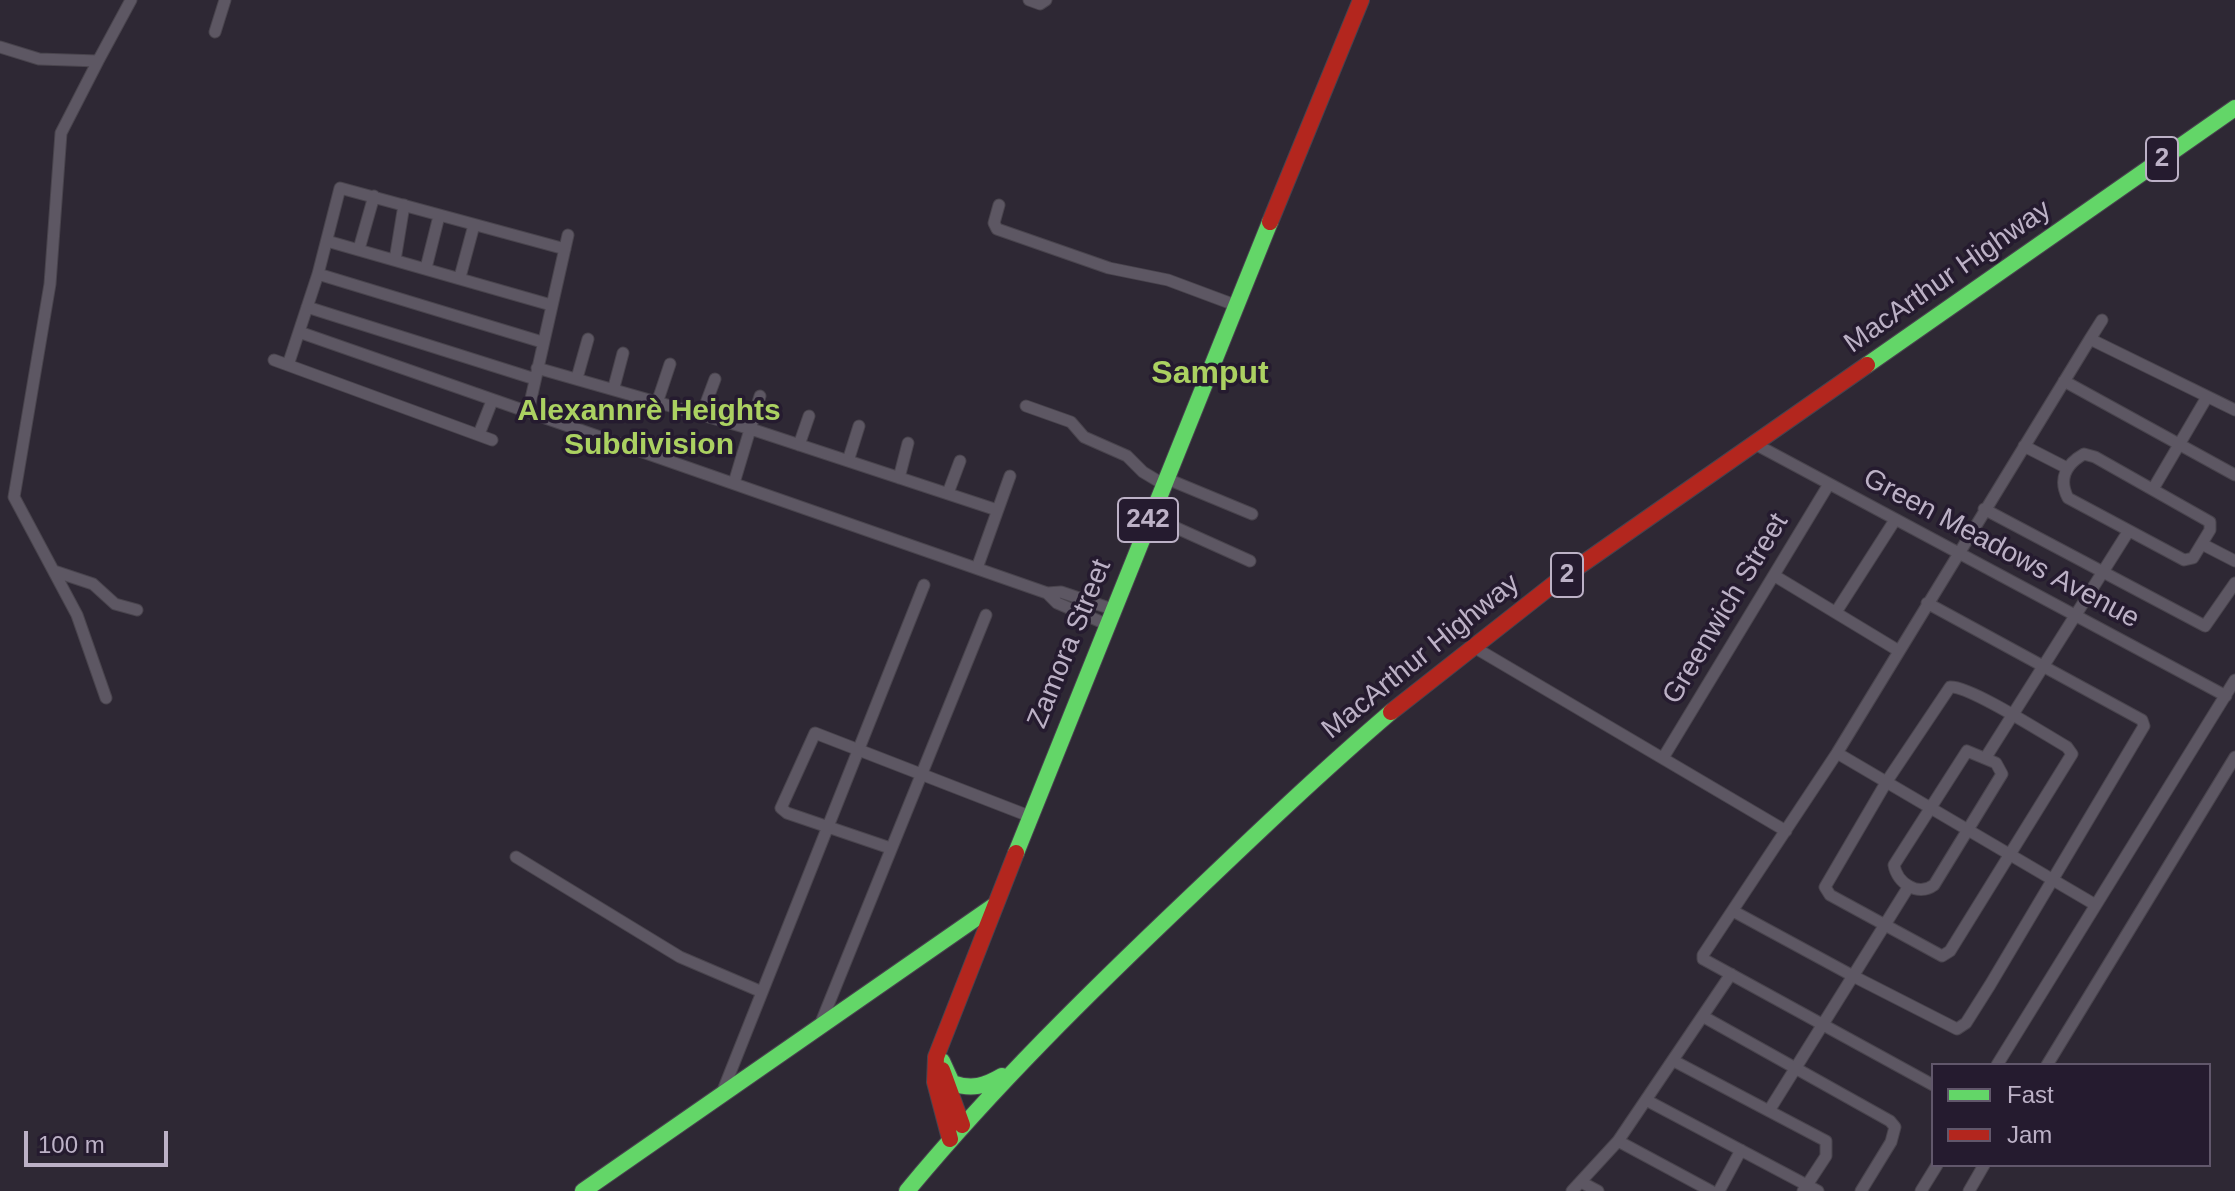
<!DOCTYPE html>
<html>
<head>
<meta charset="utf-8">
<style>
  body { margin:0 }
  #map { position:relative; width:2235px; height:1191px; overflow:hidden; background:#2e2834; font-family:Helvetica,sans-serif }
  canvas { display:block }
  .legend { position:absolute; left:1931px; top:1063px; width:280px; height:104px; box-sizing:border-box; background:#251b2f; border:2px solid #61576b; margin:0; padding:10px 14px; list-style:none; font-size:24px; color:#bcb1c6 }
  .legend li { display:flex; align-items:center; gap:16px; height:40px }
  .legend b { width:40px; border:2px solid #61576b }
  .scale { position:absolute; left:24px; top:1131px; width:144px; height:36px; box-sizing:border-box; border:4px solid #bcb1c6; border-top:0; padding-left:10px; font-size:24px; line-height:28px; white-space:nowrap; color:#bcb1c6; -webkit-text-stroke:6px #251b2f; paint-order:stroke }
</style>
</head>
<body>
<div id="map">
<canvas width="2235" height="1191"></canvas>
<ul class="legend">
<li><b style="height:10px;background:#63d668"></b>Fast</li>
<li><b style="height:10px;background:#b3261e"></b>Jam</li>
</ul>
<div class="scale">100 m</div>
</div>
<script>
const g = document.querySelector('canvas').getContext('2d');
g.lineJoin = 'round';
function strokePath(path, color, width, dash) {
  g.strokeStyle = color;
  g.lineWidth = width;
  g.lineCap = dash ? 'butt' : 'round';
  g.setLineDash(dash || []);
  g.stroke(path);
}
function label(font, color, halo, rows, align = 'center') {
  g.font = font + ' Helvetica,sans-serif';
  g.lineWidth = 7;
  g.setLineDash([]);
  g.textBaseline = 'middle';
  g.strokeStyle = halo;
  g.fillStyle = color;
  for (const [text, x, y, turn = 0] of rows) {
    g.save();
    g.translate(x, y);
    g.rotate((+turn || 0) * Math.PI / 180);
    g.textAlign = isNaN(turn) ? turn : align;
    if (halo) g.strokeText(text, 0, 0);
    g.fillText(text, 0, 0);
    g.restore();
  }
}
const street = new Path2D(`
  M1029 0 1040 4 1046 0
  M215 32 225 0
  M0 47 39 59 98 61 61 133 50 284 14 497 77 615 106 698
  M98 61 131 0
  M999 205 994 223 997 229 1109 268 1168 280 1235 305
  M327 241 551 305
  M359 249 374 196
  M395 260 404 205
  M426 268 439 216
  M318 274 542 342
  M460 277 474 225
  M307 307 535 379
  M299 332 1047 593 1061 592 1112 609
  M2090 339 2102 320
  M274 360 492 440
  M288 365 318 274 340 188 565 249
  M537 368 751 429 997 510
  M577 378 588 339
  M2064 381 2235 475
  M614 387 623 353
  M658 400 670 364
  M1026 406 1071 422 1084 437 1127 456 1143 472 1163 484
  M528 412 568 235
  M702 414 715 379
  M479 434 492 401
  M1755 444 2226 696
  M799 445 809 416
  M2024 446 2067 468
  M2084 454 2095 457 2210 522V530L2193 558 2184 560 2068 498C2058 479 2066 464 2084 454Z
  M848 461 859 426
  M899 478 908 443
  M1165 478 1252 514
  M734 483 760 396
  M2153 489 2207 397
  M948 493 960 461
  M1984 509 2205 626 2235 583
  M1150 516 1250 561
  M2202 544 2235 561
  M977 568 1010 476
  M54 571 93 584 115 604 137 610
  M1775 576 1899 651
  M1047 593 1057 603 1106 624
  M1836 612 1895 520
  M1472 646 1786 831
  M1950 687C1969 685 2046 735 2067 747L2072 754 1950 951 1942 956 1830 895 1825 887 1887 781Z
  M1967 751 1996 763 2002 774 1934 885C1918 897 1897 883 1894 865Z
  M1837 753 2094 904
  M1986 757 2128 532
  M1663 758 1829 484
  M890 848 787 813 781 808 815 733 1029 816
  M516 857 680 957 762 992
  M1909 886 1853 976 1957 1029 1966 1023 1990 985 2144 726 2142 720 1927 603
  M1733 911 1853 976 1770 1109
  M1704 1017 1890 1121 1895 1127 1891 1142 1861 1191
  M820 1025 986 615
  M1674 1061 1826 1141V1156L1803 1191
  M1997 1065 2235 680
  M2047 1065 2235 757
  M1933 1085 1703 959V955L1837 753 2090 339 2235 410
  M722 1093 924 585
  M1646 1100 1818 1191
  M1618 1141 1711 1191
  M1581 1182 1598 1191
  M1572 1191 1618 1141 1731 974
  M1719 1191 1741 1150
  M1921 1191 1937 1165
  M1969 1191 1984 1165`);
const fast = new Path2D(`
  M1867 365 2235 108
  M1016 853 1270 222
  M942 1061 952 1083C972 1090 985 1086 1002 1076
  M583 1191 995 905
  M907 1191C994 1086 1091 991 1190 897 1256 834 1322 771 1391 712`);
const jam = new Path2D(`
  M1270 222 1361 0
  M1391 712 1555 583 1867 365
  M942 1070 962 1125
  M950 1139 935 1082 936 1057 1016 853`);
const shields = [
  [2162,159,32],
  [1148,520,60],
  [1567,575,32]
];
const shieldNames = [
  ["2",2162,159],
  ["242",1148,520],
  ["2",1567,575]
];
const streetNames = [
  ["MacArthur Highway",1948,277,-35],
  ["Green Meadows Avenue",2001,549,28],
  ["Greenwich Street",1726,609,-59],
  ["Zamora Street",1070,644,-68],
  ["MacArthur Highway",1421,657,-39]
];
const neighbourhoodNames = [
  ["Alexannrè Heights",649,412],
  ["Subdivision",649,446]
];
const quarterNames = [
  ["Samput",1210,374]
];
strokePath(street, '#49444d', 13);
strokePath(fast, '#48434e', 18);
strokePath(jam, '#48434e', 18);
strokePath(street, '#5d5763', 11);
strokePath(fast, '#63d668', 16);
strokePath(jam, '#b3261e', 16);
for (const [x, y, w] of shields) {
  const box = new Path2D();
  box.roundRect(x - w / 2, y - 22, w, 44, 6);
  g.fillStyle = '#251b2f';
  g.fill(box);
  strokePath(box, '#bcb1c6', 2);
}
label('bold 26px', '#bcb1c6', null, shieldNames);
label('28px', '#bcb1c6', '#251b2f', streetNames);
label('bold 30px', '#abd161', '#251b2f', neighbourhoodNames);
label('bold 32px', '#abd161', '#251b2f', quarterNames);
</script>
</body>
</html>
